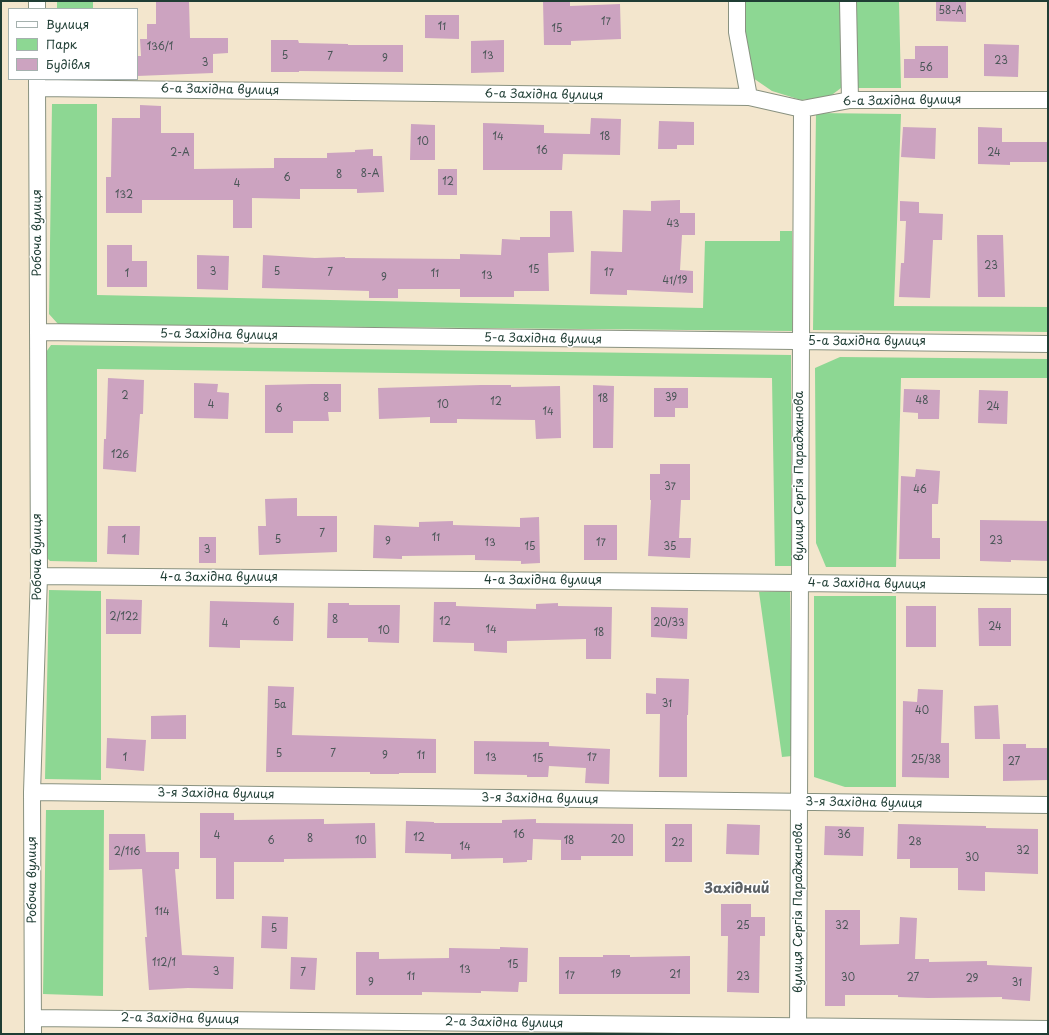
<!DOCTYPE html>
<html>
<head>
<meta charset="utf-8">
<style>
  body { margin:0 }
  #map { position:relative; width:1049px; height:1035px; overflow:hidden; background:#f3e6cd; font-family:"Playpen Sans",sans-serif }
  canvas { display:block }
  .frame { position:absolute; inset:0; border:2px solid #1f3d34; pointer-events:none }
  .legend { position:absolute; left:8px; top:8px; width:130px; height:72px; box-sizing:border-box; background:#fff; border:1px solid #a5b1ae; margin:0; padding:5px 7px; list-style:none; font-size:12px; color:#1f3d34 }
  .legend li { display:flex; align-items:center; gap:8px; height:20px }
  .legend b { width:20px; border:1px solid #a5b1ae }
</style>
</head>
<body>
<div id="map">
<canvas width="1049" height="1035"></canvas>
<div class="frame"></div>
<ul class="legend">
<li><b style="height:5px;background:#fff"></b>Вулиця</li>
<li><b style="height:11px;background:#8dd793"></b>Парк</li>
<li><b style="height:11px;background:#cca3c0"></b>Будівля</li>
</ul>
</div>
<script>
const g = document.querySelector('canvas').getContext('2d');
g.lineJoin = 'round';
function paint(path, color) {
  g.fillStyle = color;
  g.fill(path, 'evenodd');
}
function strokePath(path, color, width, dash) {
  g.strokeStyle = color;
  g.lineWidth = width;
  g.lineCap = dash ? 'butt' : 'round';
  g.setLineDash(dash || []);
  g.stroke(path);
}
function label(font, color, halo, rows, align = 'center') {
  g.font = font + ' "Playpen Sans",sans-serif';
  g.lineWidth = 3;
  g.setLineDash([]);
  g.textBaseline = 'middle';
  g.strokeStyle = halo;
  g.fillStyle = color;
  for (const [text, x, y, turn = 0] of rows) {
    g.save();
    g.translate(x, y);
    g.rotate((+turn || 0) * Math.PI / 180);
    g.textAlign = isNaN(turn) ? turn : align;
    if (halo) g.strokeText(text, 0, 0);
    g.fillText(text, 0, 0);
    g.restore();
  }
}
const green = new Path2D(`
  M57 1H93V9H57Z
  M745 1H840L841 88 829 97 801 100 772 91 753 78 744 34Z
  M855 1H899L901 88H856Z
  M52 104H97V295L703 308 705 241H780V231H792V331L58 324 49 314Z
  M816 113 901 114 894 306 1048 307V332L813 330Z
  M51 345 791 355V566H775L772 378 97 369V562L50 561 43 554 44 355Z
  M840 357 1048 359V378H901L896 567H826L816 543 815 368Z
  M49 590 101 591V780L45 779Z
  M790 591 792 756 782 757 759 592Z
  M814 596H896V787H845L814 777Z
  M46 810H104L103 996 43 994Z`);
const building = new Path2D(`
  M156 1H189L190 38H228V53L213 54V73L137 76V56H141L140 39H147V24H156Z
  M543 1H570V6L620 4 621 39 571 41V45H544Z
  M936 1H966V22L936 21Z
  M425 15H459V39L425 38Z
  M271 40H298L299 43 348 44V45H403V72L299 71V72H271Z
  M504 40V72L471 73V41Z
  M984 44 1019 45 1018 77 984 76Z
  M915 46H948V78H904V59H915Z
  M140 105 161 106V133H194V169L274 168V158H327V153L355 152V150L373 149V156H382L384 192 357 193V189H300V199L252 198V228H233V200H142V213H106V177H111L112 118H140Z
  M591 118 621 119 620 155 563 154 562 170H483V123L544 125V133L590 134Z
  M659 121 694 122V145H677V149H658Z
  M411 124 435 125V160H410Z
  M903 127 936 128 935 159 901 157Z
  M978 127 1002 128V142H1048V162H1010V165L978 164Z
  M438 169H457V195H438Z
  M680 200V213H695V235H682L680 270 693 271V293L627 290V295L590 294 591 251 622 252 623 210 651 211V201Z
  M900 201 919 202V213L943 214 942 240H933L930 298 899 297 901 263H904L906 221H900Z
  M550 211H572L574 252 548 253 549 291H514V297H460V289H398V298H369V291L262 288 263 255 315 258 345 257V258L460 259V254L501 255 502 239 520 240V237H550Z
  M977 235H1003L1005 297H978Z
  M107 245H132V261H147V287H107Z
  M197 255 229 256 228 290 197 289Z
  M108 378 144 380 143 414H140L136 472 103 469 104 439H106Z
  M194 383 218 384 217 392 229 393 228 419 194 418Z
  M312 384H341V412H328L329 421H293V433H265V385Z
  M481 385H511V387L560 386 561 438 536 439 535 420 457 419V423H430V417L379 419 378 388Z
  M593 385 614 386 613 448H593Z
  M654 388H688V408H675V417H654Z
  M904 389 940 390 939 419H918V413L903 412Z
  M979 390 1008 391 1007 424 978 423Z
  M660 464H690V500H681L679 538H691L690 558 648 556 651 500H650V474H660Z
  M916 469 940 471 938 504H932V538H940V559H899L901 476 915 477Z
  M297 498V516H337V552L259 555 258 526H266L265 499Z
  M539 517 540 563 521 564V561L475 560V555L402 556V559L373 558 374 525 419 527V522L453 521V525L520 527V518Z
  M980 520 1048 521V561L1011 560V562L980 561Z
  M584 525H617V560H584Z
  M108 526H140L139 555 107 554Z
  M199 537H216V563H199Z
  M106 599 142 600 141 634H106Z
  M210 601 294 603 293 641 240 640V648L209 647Z
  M434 602H456V606L536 609V604L558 603V606L612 607 611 659H586V639L507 641V653L474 651V643L433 642Z
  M328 603H349V605H400L399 643 368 642V638H327Z
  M906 606H936V647H906Z
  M651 607 688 608 687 639 651 637Z
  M978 608H1011V646H979Z
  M656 678 689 679 688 715H687V777H659L660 714H646V693L656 694Z
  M268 686 294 687 292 735 436 739V773H399V774H370V772H266Z
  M918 689 943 690 941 743H949V778L902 777 903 701 917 702Z
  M998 705 1000 739H975L974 706Z
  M186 715V739H151V716Z
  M107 738 146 740 144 771 106 768Z
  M474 741 549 742V746L610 749 609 784 585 783 586 768 549 766 548 777H527V775L474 774Z
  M1003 744H1026V748H1048V780L1003 781Z
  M200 813H234V820L324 819V824L375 823 376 858 284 859V862H234V899H216V858H200Z
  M536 819V823L633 824V856H581V860H561V840L533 839 532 860H527V862L503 863V858L451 859V854L405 853 406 821 434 822V823H502V820Z
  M665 824H692V862H665Z
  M727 824 760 825 759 855 726 854Z
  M898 824 986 826V828L1038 829V874L985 872V891L958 890V868H910V859H897Z
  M825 826 864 827 863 856 824 855Z
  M109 834H145L146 852H179V869H175L182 955 234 957 233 989 188 988 149 990 145 937H147L142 869 109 870Z
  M721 904H751V917H765V936H760L759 993 727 992 728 936H721Z
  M825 910H860V945L899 944 900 917 917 918 915 959H929V962L987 961V965L1032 967 1030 1001 1002 999V997L928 998 898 997V995H845V1006H825Z
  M262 916 288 917 287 949 261 948Z
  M500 947 528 948 527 982H519L518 992 481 991V993L422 992V995H356V952H379V959L449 958V948L500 949Z
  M603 955H630V957L690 956V994H559V957H603Z
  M291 957 317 958 315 990 290 989Z`);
const minor = new Path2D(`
  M37 1V9
  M737 1V32L749 97
  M848 1 850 100
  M38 88 749 97 802 109 850 100H1048
  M38 332 1048 344
  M39 576 799 583 1048 586
  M32 792 1048 805
  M33 1018 1048 1029
  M33 1034 32 792 39 576 37 79
  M798 1034 802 109`);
const numberNames = [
  ["58-А",951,11],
  ["17",606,22],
  ["11",442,27],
  ["15",557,29],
  ["136/1",160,47],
  ["5",285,56],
  ["13",488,56],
  ["7",330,57],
  ["9",385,59],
  ["23",1001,61],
  ["3",205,63],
  ["56",926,68],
  ["14",498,137],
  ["18",605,137],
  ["10",423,142],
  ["16",542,151],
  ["2-А",180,153],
  ["24",994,153],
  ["8-А",370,174],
  ["8",339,175],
  ["6",287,178],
  ["12",448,182],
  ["4",237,184],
  ["132",124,195],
  ["43",673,224],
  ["23",991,266],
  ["15",534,270],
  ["3",213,272],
  ["5",277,272],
  ["7",330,273],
  ["17",609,273],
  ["1",127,274],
  ["11",435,274],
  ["13",487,276],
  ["9",384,278],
  ["41/19",675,281],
  ["2",125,396],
  ["8",326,398],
  ["39",671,398],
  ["18",603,399],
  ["48",922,401],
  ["12",496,402],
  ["4",211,405],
  ["10",443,405],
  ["24",993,407],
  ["6",279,409],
  ["14",548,412],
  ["126",120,455],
  ["37",670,487],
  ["46",920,490],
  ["7",322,534],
  ["11",436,538],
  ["1",124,540],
  ["5",278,540],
  ["23",996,541],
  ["9",388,542],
  ["13",490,543],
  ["17",601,543],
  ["15",530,547],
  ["35",670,547],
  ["3",207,550],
  ["2/122",124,617],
  ["8",335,620],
  ["6",276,622],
  ["12",445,622],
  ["20/33",669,623],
  ["4",225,624],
  ["24",995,627],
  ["14",491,630],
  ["10",384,631],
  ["18",599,633],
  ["31",667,704],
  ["5а",280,705],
  ["40",922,711],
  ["5",279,754],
  ["7",333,754],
  ["9",385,756],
  ["11",421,756],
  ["1",125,758],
  ["13",491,758],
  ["17",592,758],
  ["15",538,759],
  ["25/38",926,760],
  ["27",1014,762],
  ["16",519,835],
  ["36",844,835],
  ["4",217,836],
  ["12",419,838],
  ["8",310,839],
  ["20",618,840],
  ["6",271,841],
  ["10",361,841],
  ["18",569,841],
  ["28",915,842],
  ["22",678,843],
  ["14",465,847],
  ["32",1023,851],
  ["2/116",127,852],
  ["30",972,858],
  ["114",162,912],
  ["25",743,926],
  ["32",842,926],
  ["5",274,929],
  ["112/1",164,963],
  ["15",513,965],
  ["13",465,970],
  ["3",216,972],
  ["7",303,973],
  ["19",616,975],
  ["21",675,975],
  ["17",570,976],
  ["11",411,977],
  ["23",743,977],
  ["30",848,978],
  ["27",913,978],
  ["29",972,979],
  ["9",371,983],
  ["31",1017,983]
];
const streetNames = [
  ["6-а Західна вулиця",220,90,1],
  ["6-а Західна вулиця",544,95,1],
  ["6-а Західна вулиця",902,101,-1],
  ["Робоча вулиця",38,233,-90],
  ["5-а Західна вулиця",219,335,1],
  ["5-а Західна вулиця",543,339,1],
  ["5-а Західна вулиця",867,342],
  ["вулиця Сергія Параджанова",800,476,-90],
  ["Робоча вулиця",38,557,-90],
  ["4-а Західна вулиця",219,578],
  ["4-а Західна вулиця",543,581],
  ["4-а Західна вулиця",867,584,1],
  ["3-я Західна вулиця",216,794,1],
  ["3-я Західна вулиця",540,799,1],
  ["3-я Західна вулиця",864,803,1],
  ["Робоча вулиця",33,880,-90],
  ["вулиця Сергія Параджанова",799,908,-90],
  ["2-а Західна вулиця",180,1019,1],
  ["2-а Західна вулиця",504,1023,1]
];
const quarterNames = [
  ["Західний",737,889]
];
paint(green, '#8dd793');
paint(building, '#cca3c0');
strokePath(minor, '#899280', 18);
strokePath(minor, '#fff', 16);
label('10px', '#4a5657', null, numberNames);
label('12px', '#1f3d34', '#fff', streetNames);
label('bold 14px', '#5c6165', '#fff', quarterNames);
</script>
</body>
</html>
